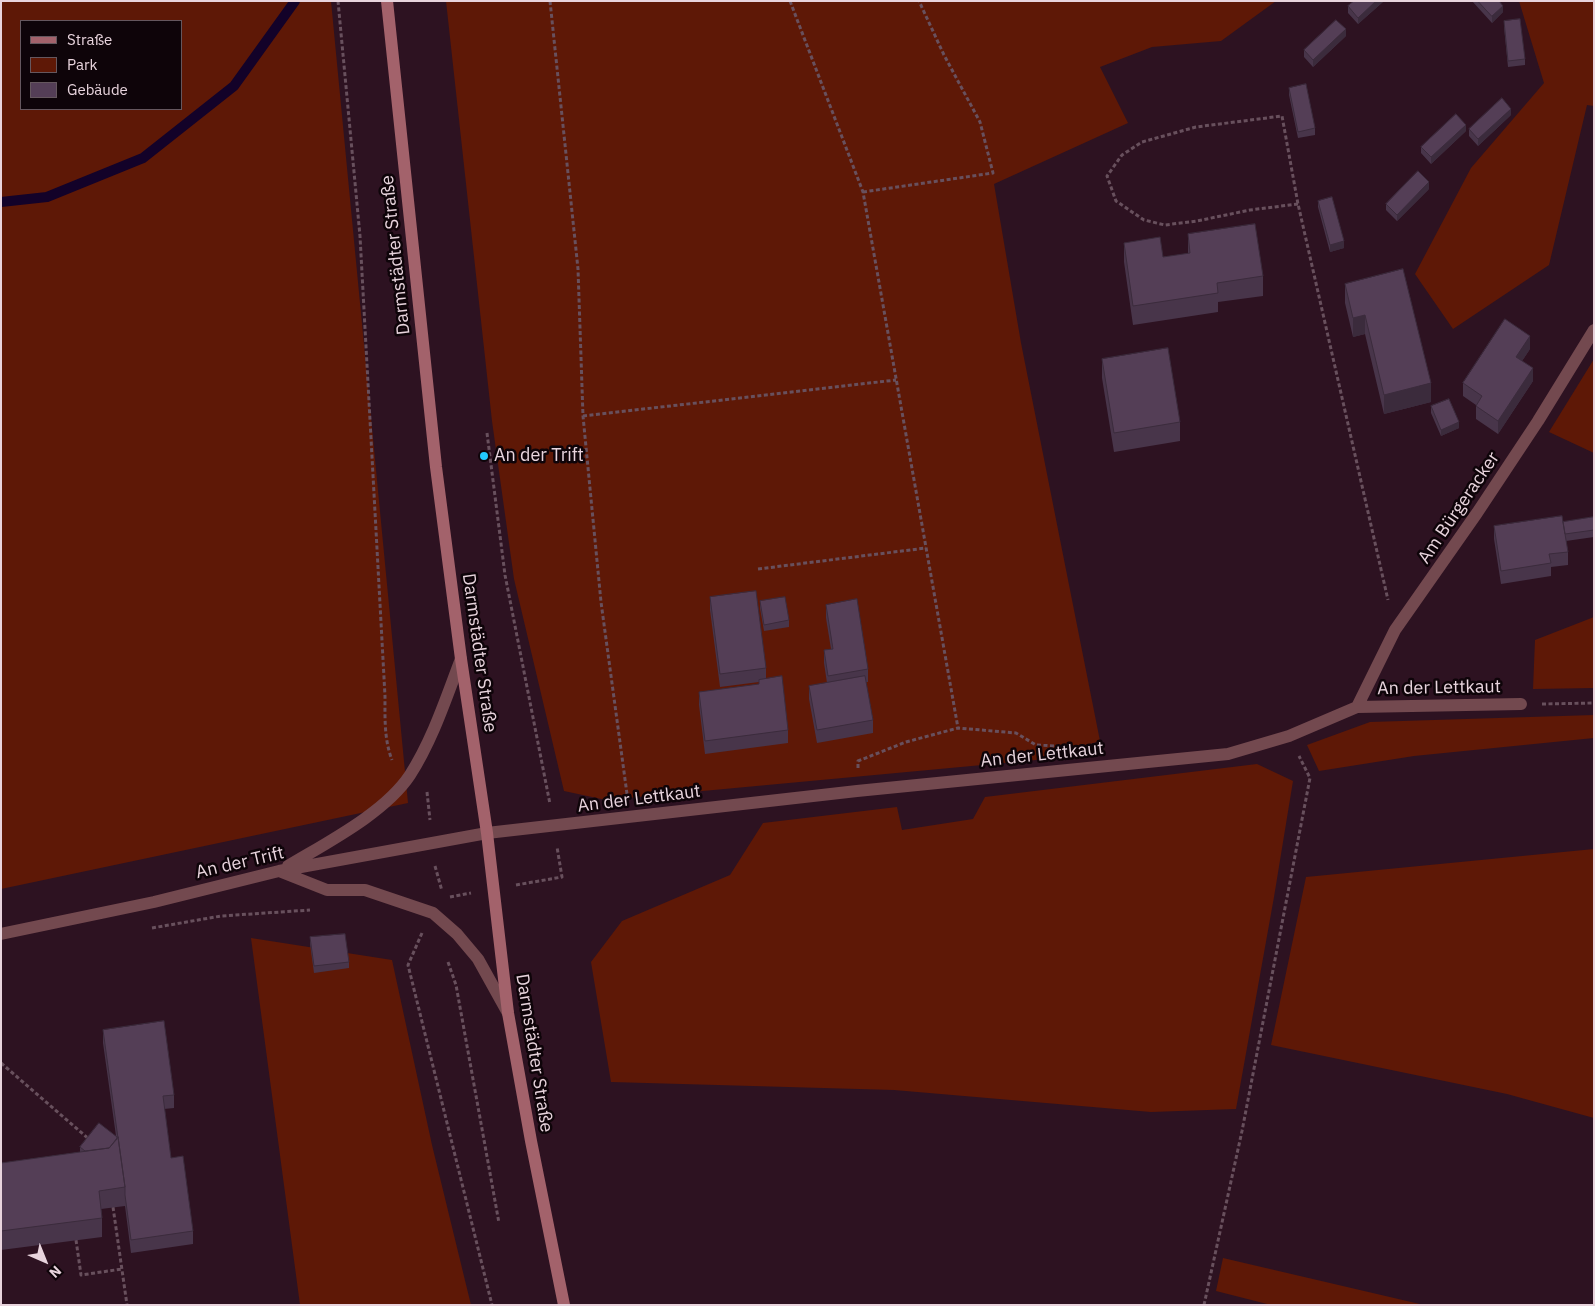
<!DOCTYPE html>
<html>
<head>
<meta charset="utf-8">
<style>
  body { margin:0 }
  #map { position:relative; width:1595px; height:1306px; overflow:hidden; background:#2d1221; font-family:"IBM Plex Sans",sans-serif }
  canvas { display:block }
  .frame { position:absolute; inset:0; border:2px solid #e8d4dd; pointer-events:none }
  .legend { position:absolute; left:20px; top:20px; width:162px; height:90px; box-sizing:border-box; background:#0e0409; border:1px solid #65575e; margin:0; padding:6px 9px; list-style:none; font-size:15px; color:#e8d4dd }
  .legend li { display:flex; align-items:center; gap:10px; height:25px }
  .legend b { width:25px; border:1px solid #65575e }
  .north { position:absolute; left:20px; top:1236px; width:50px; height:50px; -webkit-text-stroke:4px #0e0409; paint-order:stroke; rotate:136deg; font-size:14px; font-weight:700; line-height:20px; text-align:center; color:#e8d4dd }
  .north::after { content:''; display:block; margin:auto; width:18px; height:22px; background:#e8d4dd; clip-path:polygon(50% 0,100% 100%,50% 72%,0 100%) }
</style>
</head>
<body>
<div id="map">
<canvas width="1595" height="1306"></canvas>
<div class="frame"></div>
<ul class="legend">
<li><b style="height:6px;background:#a3626b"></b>Straße</li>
<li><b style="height:14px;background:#5e1806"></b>Park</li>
<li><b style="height:14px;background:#543e56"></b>Gebäude</li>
</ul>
<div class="north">N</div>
</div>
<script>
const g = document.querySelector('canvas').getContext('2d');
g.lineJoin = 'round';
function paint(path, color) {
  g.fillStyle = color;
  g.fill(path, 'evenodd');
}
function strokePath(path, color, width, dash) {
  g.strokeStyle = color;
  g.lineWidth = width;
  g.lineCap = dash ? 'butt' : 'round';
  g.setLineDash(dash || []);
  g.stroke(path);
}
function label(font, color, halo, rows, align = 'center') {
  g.font = font + ' "IBM Plex Sans",sans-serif';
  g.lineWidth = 5;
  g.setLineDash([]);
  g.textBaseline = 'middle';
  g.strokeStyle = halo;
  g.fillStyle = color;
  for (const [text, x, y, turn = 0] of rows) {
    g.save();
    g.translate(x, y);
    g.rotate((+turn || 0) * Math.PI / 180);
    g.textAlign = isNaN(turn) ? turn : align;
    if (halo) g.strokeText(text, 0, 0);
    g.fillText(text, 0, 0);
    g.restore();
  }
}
const green = new Path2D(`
  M1 1H331L408 803 1 889ZM21 21H181V109H21Z
  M446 1H1276L1221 41 1152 47 1100 67 1128 123 994 184 1021 343 1100 741 1036 760 606 800 564 791 514 579 492 421Z
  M1519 1H1594V106L1587 105 1549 265 1453 329 1415 274 1471 168 1544 83Z
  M1594 359V453L1549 432Z
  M1594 617V688L1533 689 1535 640Z
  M1594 715V738L1414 756 1319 771 1307 745 1370 722Z
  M1257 764 1293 781 1274 897 1236 1109 1151 1112 894 1090 611 1082 591 962 622 921 730 875 763 823 897 807 902 830 973 819 985 797Z
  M1594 849V1118L1507 1094 1271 1045 1306 877Z
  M251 938 392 960 432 1145 471 1305H300Z
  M1223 1258 1424 1305H1271L1216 1291Z`);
const stream = new Path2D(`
  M1 202 47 197 143 158 234 86 295 1`);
const path = new Path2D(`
  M338 1 360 236 385 696C385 718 384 739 392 760
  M550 1 578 269 583 416 601 602 627 794
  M790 1 863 192 958 728
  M863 192 993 173 980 122 944 55 919 1
  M1298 204 1250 210 1197 221 1165 225 1144 220 1116 201 1107 176 1122 155 1142 142 1196 127 1282 116 1298 204 1388 600
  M583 416 896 380
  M487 433 505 575 550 804
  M758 569 926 548
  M1542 704 1594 703
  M858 768V761L906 742 958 728 1016 733 1036 745 1056 746
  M427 792 430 820
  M435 866 442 891
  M516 885 562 877 557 847
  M450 897 471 893
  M152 928 221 916 310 910
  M422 933 408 965 492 1305
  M448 962 456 985 499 1223
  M1 1063 90 1140
  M113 1207 127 1305
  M76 1240 81 1275 122 1269
  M1204 1305 1242 1131 1310 778 1299 756`);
const service = new Path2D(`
  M1357 707 1395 630 1477 513 1538 421 1594 330
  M487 833 857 791 1228 754 1289 736 1357 707 1521 704`);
const minor = new Path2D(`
  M288 866C326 843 385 813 410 775 433 739 446 698 461 659
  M279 871 327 890H365L433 913 457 934 478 959 508 1013
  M1 934 154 902 279 871 487 833`);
const secondary = new Path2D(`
  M387 1 436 467 461 659 487 833 508 1013 531 1141 564 1305`);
const wall = new Path2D(`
  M1354 1H1384L1358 24 1348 13V6Z
  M1472 1H1499L1503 12 1492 23Z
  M1504 21 1525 59V65L1508 67 1504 27Z
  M1346 36 1313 67 1304 57V50Z
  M1289 88 1315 128V135L1298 138 1289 95Z
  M1511 115 1478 146 1469 136V129Z
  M1466 131 1431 164 1421 153V147Z
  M1429 189 1397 221 1386 210V204Z
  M1318 201 1344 248 1330 252 1318 207Z
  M1188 234 1263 276V296L1218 302V312L1133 325 1124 262V243L1163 257 1188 254Z
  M1345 284 1431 402 1384 414 1365 334 1353 337 1345 303Z
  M1530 349 1522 361 1533 381 1498 434 1476 419V405L1463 396V383Z
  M1102 359 1180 422V441L1114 452 1102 378Z
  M1431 406 1459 428 1441 436 1431 413Z
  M1594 517V537L1566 541 1568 552V565L1551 567V576L1501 584 1494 539V526L1563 522Z
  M710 597 766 668V679L788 730V743L705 754 699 705V692L759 685V682L720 687 710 610Z
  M760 601 789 620V627L764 631 760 608Z
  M826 605 868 669V682H866L873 720V733L817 743 809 699V686L827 683 824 663V650L831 649 826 618Z
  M310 937 349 962V968L314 973 310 944Z
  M103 1030 174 1095V1108L164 1109 171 1158 193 1231V1244L131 1253 125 1206 101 1209 102 1218V1237L1 1250V1163L80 1152V1147L116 1136 103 1043Z`);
const shadedWall = new Path2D(`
  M1376 1H1384L1358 24V18Z
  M1503 6V12L1492 23V16Z
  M1346 29V36L1313 67V60Z
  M1511 109V115L1478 146V139Z
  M1466 125V131L1431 164V157Z
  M1429 182V189L1397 221V215Z
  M1344 241V248L1330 252V245Z
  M1365 315V334L1353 337V318Z
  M1530 336V349L1516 370V357Z
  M1533 368V381L1498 434V421Z
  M1431 383V402L1384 414V395Z
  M1459 422V428L1441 436V430Z`);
const building = new Path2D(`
  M1354 1H1376L1358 18 1348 6Z
  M1478 1H1499L1503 6 1492 16Z
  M1520 19 1525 59 1508 61 1504 21Z
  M1336 20 1346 29 1313 60 1304 50Z
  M1306 84 1315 128 1298 132 1289 88Z
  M1502 98 1511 109 1478 139 1469 129Z
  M1456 114 1466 125 1431 157 1421 147Z
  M1418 171 1429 182 1397 215 1386 204Z
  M1332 197 1344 241 1330 245 1318 201Z
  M1255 224 1263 276 1217 283 1218 293 1133 306 1124 243 1160 237 1163 257 1190 253 1188 234Z
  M1403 269 1431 383 1384 395 1365 315 1353 318 1345 284Z
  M1505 319 1530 336 1516 357 1533 368 1498 421 1476 406 1482 396 1463 383Z
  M1168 348 1180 422 1114 433 1102 359Z
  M1449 399 1459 422 1441 430 1431 406Z
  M1562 516 1568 552 1549 554 1551 563 1501 571 1494 526Z
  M1594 517V530L1565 534 1563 522Z
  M756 591 766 668 720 674 710 597Z
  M785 597 789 620 764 625 760 601Z
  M857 599 868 669 828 676 824 650 833 649 826 605Z
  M782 676 788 730 705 741 699 692 759 684V680Z
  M865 676 873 720 817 730 809 686Z
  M345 934 349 962 314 966 310 937Z
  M164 1021 174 1095 163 1096 171 1158 183 1156 193 1231 131 1240 125 1195V1187L118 1137V1138L103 1030Z
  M99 1123 117 1137V1139L109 1148 85 1151 80 1147Z
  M118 1137 125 1187 99 1191 102 1218 1 1231V1163L109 1148Z`);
const markers = [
  [484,456,5,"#22c9fe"]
];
const streetNames = [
  ["Darmstädter Straße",396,255,-96],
  ["Am Bürgeracker",1459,508,-56],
  ["Darmstädter Straße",479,653,82],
  ["An der Lettkaut",1439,688,-1],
  ["An der Lettkaut",1042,755,-6],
  ["An der Lettkaut",639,799,-7],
  ["An der Trift",240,863,-13],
  ["Darmstädter Straße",534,1053,81]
];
const poiNames = [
  ["An der Trift",494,456]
];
paint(green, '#5e1806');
strokePath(stream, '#130229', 10);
strokePath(path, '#68505d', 3, [4, 2.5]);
strokePath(service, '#73494f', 12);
strokePath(minor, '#73494f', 12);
strokePath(secondary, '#a3626b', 12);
paint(wall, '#48354a');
paint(shadedWall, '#3b2b3c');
paint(building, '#543e56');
strokePath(building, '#3b2b3c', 1);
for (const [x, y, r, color] of markers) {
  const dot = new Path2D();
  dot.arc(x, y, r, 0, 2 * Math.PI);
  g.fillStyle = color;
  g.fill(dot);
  strokePath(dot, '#0e0409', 2);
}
label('18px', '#e8d4dd', '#0e0409', streetNames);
label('18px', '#e8d4dd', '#0e0409', poiNames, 'left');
</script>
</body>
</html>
